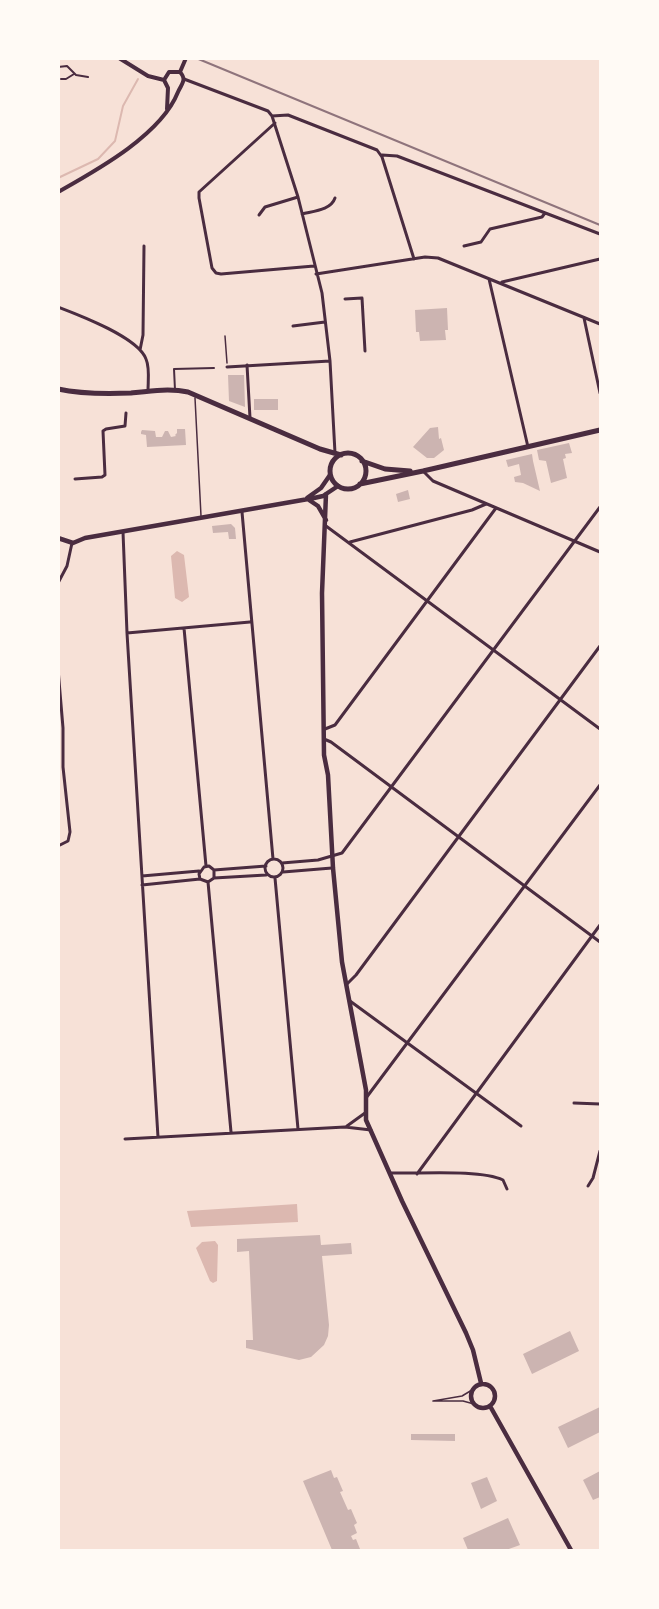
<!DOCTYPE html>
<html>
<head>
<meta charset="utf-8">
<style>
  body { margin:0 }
  #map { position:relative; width:659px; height:1609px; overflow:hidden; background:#f7e1d7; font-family:"Playfair Display",serif }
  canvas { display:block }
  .frame { position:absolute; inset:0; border:60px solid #fffaf5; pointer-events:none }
</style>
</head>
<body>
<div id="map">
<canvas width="659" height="1609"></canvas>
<div class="frame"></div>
</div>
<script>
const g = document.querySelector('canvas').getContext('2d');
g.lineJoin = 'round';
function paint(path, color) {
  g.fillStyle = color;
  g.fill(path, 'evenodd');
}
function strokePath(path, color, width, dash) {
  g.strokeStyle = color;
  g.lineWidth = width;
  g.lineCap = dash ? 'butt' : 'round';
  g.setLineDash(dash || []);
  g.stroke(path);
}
const water = new Path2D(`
  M177 551 184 555 189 597 182 602 175 598 171 556Z
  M297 1204 298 1222 191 1227 187 1211Z
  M215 1241 218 1245 217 1281 213 1283 210 1281 196 1248 202 1242Z`);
const stream = new Path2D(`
  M58 178 98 159 115 141 123 106 138 79`);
const building = new Path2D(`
  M447 308 448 330H445L446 340 420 341 419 332H416L415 310Z
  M228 375H244L245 407 229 401Z
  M254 399H278V410H254Z
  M438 427 439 439 441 438 444 450 434 458H427L413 447 430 428Z
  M177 429H185L186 445 147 447 146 435 141 434V432L142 430 155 431 156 437H162L165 431H168L171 437 176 436 175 435 177 433Z
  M569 443 572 453 565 454 566 458 563 459 567 478 551 483 546 461 539 460 537 450Z
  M532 454 533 461 540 491 523 483 515 482 514 477 521 475 519 464 508 467 506 460Z
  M408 490 410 499 398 502 396 494Z
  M231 524 235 528 236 539H229L228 532 213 533 212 526Z
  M320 1235 321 1245 351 1243 352 1254 322 1256 329 1325 328 1336 324 1345 311 1357 299 1360 246 1348V1340H253L249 1251 237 1252V1239Z
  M570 1331 579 1351 532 1374 523 1354Z
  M600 1407V1432L568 1448 558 1427Z
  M411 1434H455V1441L411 1440Z
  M331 1470 334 1478 337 1477 343 1491 340 1492 348 1510 351 1509 357 1523 354 1525 357 1533 351 1536 353 1540 356 1539 360 1549 356 1550H332L303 1481Z
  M600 1471V1497L593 1500 583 1480Z
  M487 1477 497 1501 481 1509 471 1483Z
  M508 1518 520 1545 506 1550H468L463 1538Z`);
const path = new Path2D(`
  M225 336 227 363`);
const service = new Path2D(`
  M195 398 201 516
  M472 1390 462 1396 433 1401H463L474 1404`);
const pedestrian = new Path2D(`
  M58 67 67 66 76 75 88 77
  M61 79H66L74 74
  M175 390 174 369 214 368`);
const minor = new Path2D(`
  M184 79 268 111 272 116 288 115 377 150 382 157 414 259
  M272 116 298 197 322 293 330 361 335 453
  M275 123 199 192V198L212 268 216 273 221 274 314 266
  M382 155 397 156 600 234
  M302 214C314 211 331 210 335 198
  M259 215 265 207 298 197
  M464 246 481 242 490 229 542 217 545 213
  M316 274 425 257 438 258 600 324
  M489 279 528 447
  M502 282 600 259
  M345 299 362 298 365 351
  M58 307C79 315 138 337 146 359 150 368 148 381 148 391
  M584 318 600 393
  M293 326 325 322
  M140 350 143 335 144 246
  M247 365 250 418
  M227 367 330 361
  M423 471 433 481 600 552
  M75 479 102 477 105 475 103 431 106 429 125 426 126 413
  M242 512 273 859
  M326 526 600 729
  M123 532 127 633 158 1137
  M350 542 472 510 486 504
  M58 583 67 566 72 543
  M184 628 206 866
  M127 633 250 622
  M58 669 63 728V767L70 832 68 841 58 846
  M325 729 335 725 496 508
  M324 739 331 742 600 942
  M265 868a9 9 0 1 1 18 0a9 9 0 1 1-18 0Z
  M282 863 318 860 342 853 600 507
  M214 870 266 866
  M283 872 332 868
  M142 876 199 871
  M214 878 266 875
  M275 878 298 1129
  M208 882 231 1132
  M142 885 200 879 208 882 214 878V870L209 866 204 867 199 874 200 879
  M347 984 356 975 600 646
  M350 1001 521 1126
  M366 1098 600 785
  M574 1103 600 1104
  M347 1126 365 1113
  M125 1139 345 1127 371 1130
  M390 1173C418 1174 480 1169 503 1180L507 1189
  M417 1174 600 925
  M588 1186 593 1178 600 1151`);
const tertiary = new Path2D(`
  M119 58 148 76 164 80
  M180 72 186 58
  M164 80 168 88 167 109
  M164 80 169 72H180
  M58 192C97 170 161 135 178 92 182 83 187 80 180 72`);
const secondary = new Path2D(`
  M326 494 322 593 324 755 328 775 333 868 342 962 366 1090V1120L402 1201 466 1333 473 1350 481 1383
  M307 498 321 488 330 475
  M309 500 318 506 326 520
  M58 538 73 543 85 538 314 498 323 496 338 486
  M471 1396a12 12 0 1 1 24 0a12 12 0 1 1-24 0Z
  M490 1406 571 1550`);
const primary = new Path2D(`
  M58 389C81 394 108 394 131 393 149 391 170 388 188 392L320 449 341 455
  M330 471a18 18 0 1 1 36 0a18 18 0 1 1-36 0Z
  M362 461 385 469 410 471
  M360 484 423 471 600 430`);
const rail = new Path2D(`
  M196 58 600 225`);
paint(water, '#dcb8b0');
strokePath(stream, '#dcb8b0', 2);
paint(building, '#ccb4b1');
strokePath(path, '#4a2c40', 1.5);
strokePath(service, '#4a2c40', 1.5);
strokePath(pedestrian, '#4a2c40', 2);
strokePath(minor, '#4a2c40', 3);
strokePath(tertiary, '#4a2c40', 4);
strokePath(secondary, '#4a2c40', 4.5);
strokePath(primary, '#4a2c40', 5);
strokePath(rail, '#8f747c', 2);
</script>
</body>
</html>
